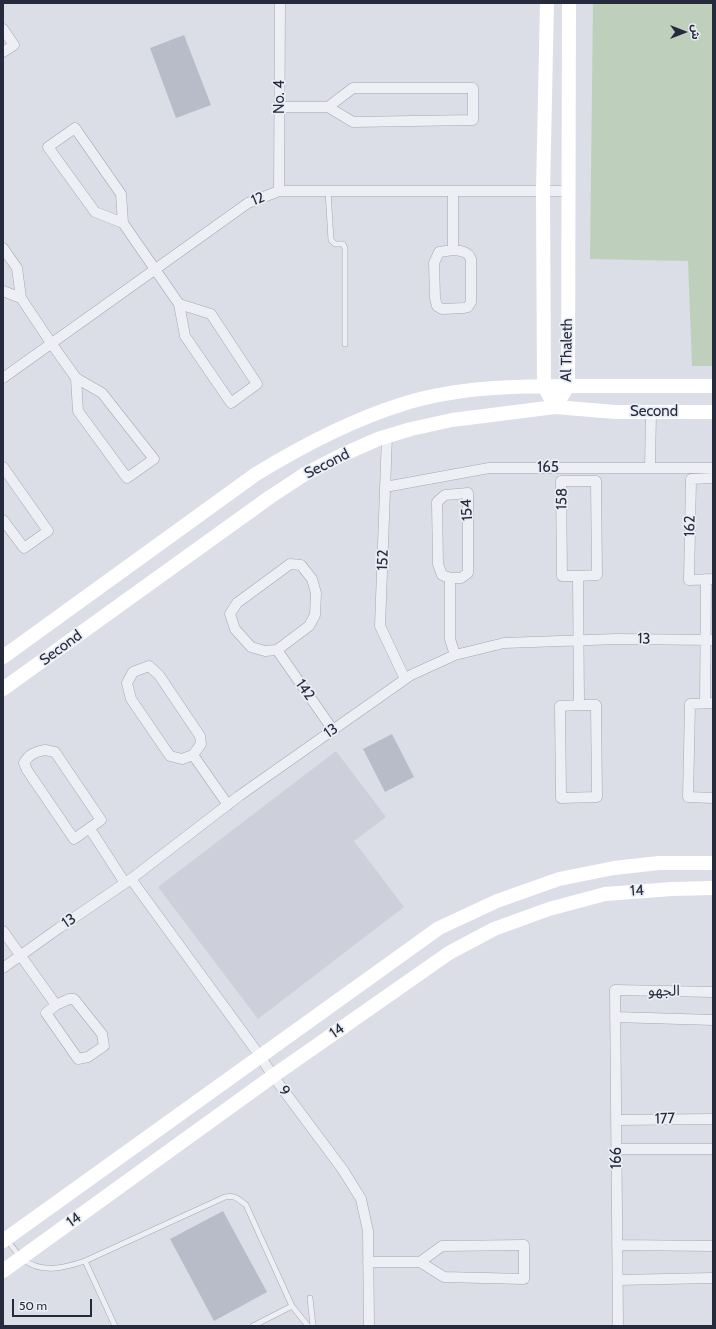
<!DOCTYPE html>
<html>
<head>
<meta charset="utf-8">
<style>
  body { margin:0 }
  #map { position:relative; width:716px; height:1329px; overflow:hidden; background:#dbdee6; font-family:Cabin,"Noto Sans Arabic",sans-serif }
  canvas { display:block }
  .frame { position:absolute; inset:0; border:4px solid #252a3c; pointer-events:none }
  .north { position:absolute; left:664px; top:12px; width:40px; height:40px; -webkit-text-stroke:3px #eaedf4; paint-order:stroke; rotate:90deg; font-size:11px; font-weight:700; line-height:16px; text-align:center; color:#252a3c }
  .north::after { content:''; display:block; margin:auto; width:14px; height:18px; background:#252a3c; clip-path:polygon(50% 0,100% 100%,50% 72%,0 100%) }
  .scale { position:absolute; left:12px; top:1299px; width:80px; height:18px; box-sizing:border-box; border:2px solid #252a3c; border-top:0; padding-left:5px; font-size:12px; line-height:14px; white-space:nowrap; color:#252a3c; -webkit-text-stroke:3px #eaedf4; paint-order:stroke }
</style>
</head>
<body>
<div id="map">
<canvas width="716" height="1329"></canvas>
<div class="frame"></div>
<div class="north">ش</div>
<div class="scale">50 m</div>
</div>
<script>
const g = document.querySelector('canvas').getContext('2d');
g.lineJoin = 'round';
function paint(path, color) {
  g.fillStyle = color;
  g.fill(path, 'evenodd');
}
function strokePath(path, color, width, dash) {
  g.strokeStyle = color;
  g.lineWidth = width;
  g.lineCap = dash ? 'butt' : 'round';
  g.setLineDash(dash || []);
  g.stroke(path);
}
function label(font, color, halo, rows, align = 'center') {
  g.font = font + ' Cabin,"Noto Sans Arabic",sans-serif';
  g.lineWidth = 3.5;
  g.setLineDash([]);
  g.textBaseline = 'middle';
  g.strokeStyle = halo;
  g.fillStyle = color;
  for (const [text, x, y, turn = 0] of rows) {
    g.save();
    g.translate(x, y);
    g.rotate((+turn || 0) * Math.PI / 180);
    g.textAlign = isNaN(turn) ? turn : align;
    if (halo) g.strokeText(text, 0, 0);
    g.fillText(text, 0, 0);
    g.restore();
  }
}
const built = new Path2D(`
  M336 751 386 817 354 841 404 907 258 1019 158 887Z`);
const green = new Path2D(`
  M593 3H713V366H692L688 261 590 259Z`);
const building = new Path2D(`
  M184 35 211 105 176 118 150 48Z
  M392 734 414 777 385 792 363 749Z
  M223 1211 267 1292 214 1321 170 1239Z`);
const lane = new Path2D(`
  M328 191 331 240 335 244H343L345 248V344
  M7 1240C12 1246 17 1254 23 1259 41 1274 64 1268 85 1261L225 1197C236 1195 238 1199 246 1205L292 1306 308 1326
  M85 1261 115 1326
  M310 1298 313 1326
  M253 1326 292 1306`);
const street = new Path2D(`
  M3 29 14 45 3 52
  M279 107H328L353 122 473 120V88H353L328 107
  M279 191 280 3
  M453 192V250
  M123 223 95 212 48 147 75 128 121 194 123 223 179 304 185 336 231 403 257 384 211 314 179 304
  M3 248 17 268 21 298 51 343 76 378 102 393 154 459 127 478 78 411 76 378
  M453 250C461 251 468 251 471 259V302L468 307 464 308 442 309 437 306 435 298 434 263 439 252Z
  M3 291 21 298
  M3 378 248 203 279 191H568
  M387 436 380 626 405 679
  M3 467 48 531 24 548 3 520
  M650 468 651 412
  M713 478 691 479 689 580 713 579
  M385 487 489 468H713
  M290 564 301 565 312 579 316 593 315 615 309 626 277 650 265 651 251 647 235 629 230 614 237 603Z
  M578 576 597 575 596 481H561L562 576H578L579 705 560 706 561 798 597 797 596 705H579
  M450 578H461L468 573V493L445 495 437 502 438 564 442 575 450 578V639L455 655
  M277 650 333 730
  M149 666 159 675 200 736 201 744 193 755 182 759 170 756 131 699 127 683 133 672Z
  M705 703 706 579
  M713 703 690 704 688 797 713 798
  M45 750 55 752 101 820 74 839 27 770 24 763C29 754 35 752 45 750Z
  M193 755 228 805
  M90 829 125 883
  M131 879 260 1056 273 1076 343 1170 361 1199 368 1231 369 1326
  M3 931 56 1005
  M3 968 59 928 131 879 239 796 411 675 455 655 504 643 617 639 713 640
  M69 999H74L102 1034 104 1046 88 1057 78 1059 46 1013 56 1005Z
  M615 1017 713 1020
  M616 1120 713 1119
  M617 1149H713
  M617 1245 713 1246
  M368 1262H420L444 1277 524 1279V1245L442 1246 420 1262
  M618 1280 713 1278
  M618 1326 615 990 713 992`);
const secondary = new Path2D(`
  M547 3 543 191 544 386 555 407 568 386 569 3
  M3 657 256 474C302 446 351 420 403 404 459 386 521 386 580 386 624 386 669 386 713 386
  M3 689 270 497 305 474 342 455 378 439 411 429 452 420 555 407 615 412H713
  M3 1241 439 928 497 901 559 879 614 868 659 863H713
  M3 1271 273 1076 449 953 494 929 549 909 605 894 672 889 713 888`);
const streetNames = [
  ["No. 4",280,97,-90],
  ["12",258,199,-22],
  ["Al Thaleth",567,350,-89],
  ["Second",654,412],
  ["Second",327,464,-27],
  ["165",548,468],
  ["158",562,499,-89],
  ["154",467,510,-94],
  ["162",690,526,-89],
  ["152",383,560,-88],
  ["13",644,639,1],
  ["Second",61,648,-36],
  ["142",305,690,55],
  ["13",331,731,-35],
  ["14",637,891,-4],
  ["13",69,921,-34],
  ["الجهو",664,991,1],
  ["14",337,1031,-35],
  ["9",284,1091,53],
  ["177",665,1119,-1],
  ["166",617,1158,-90],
  ["14",74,1220,-36]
];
paint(built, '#cdd0db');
paint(green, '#bed0bc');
paint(building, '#b8bcc9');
strokePath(lane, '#a4a8b3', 6);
strokePath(street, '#a4a8b3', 11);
strokePath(lane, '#eeeff4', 5);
strokePath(street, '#eeeff4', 10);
strokePath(secondary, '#fff', 14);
label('15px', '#252a3c', '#eaedf4', streetNames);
</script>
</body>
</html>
